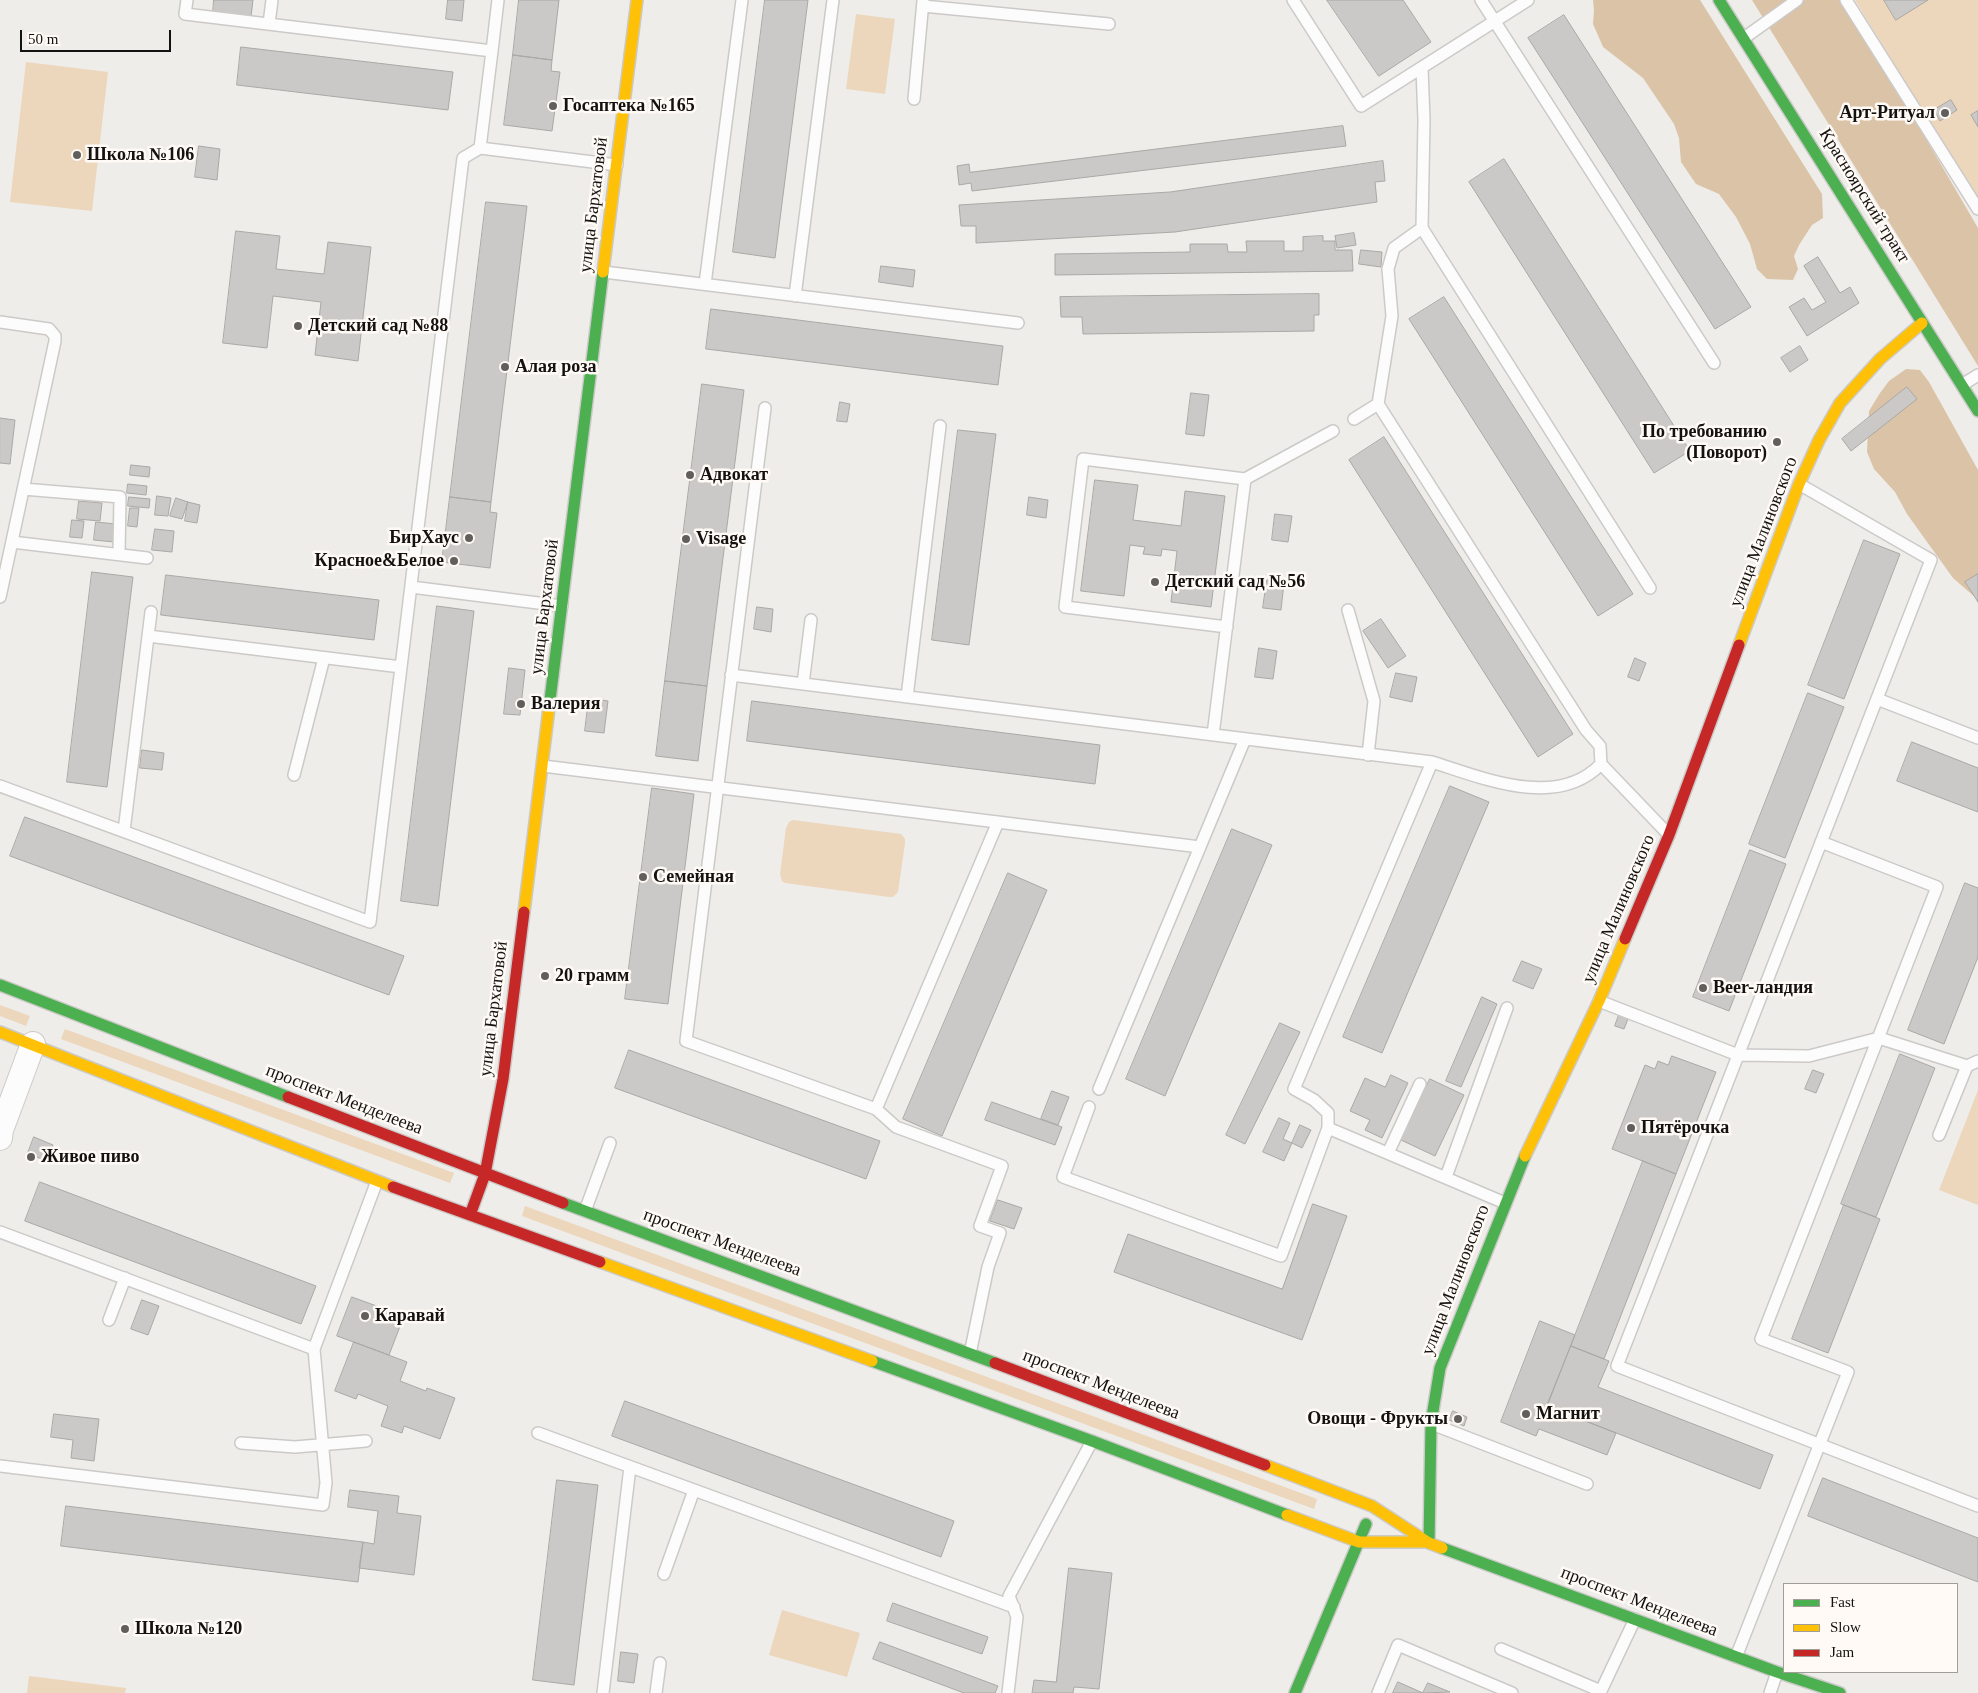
<!DOCTYPE html>
<html>
<head>
<meta charset="utf-8">
<style>
  body { margin:0 }
  #map { position:relative; width:1978px; height:1693px; overflow:hidden; background:#efedea; font-family:"Times New Roman",serif }
  canvas { display:block }
  .legend { position:absolute; left:1783px; top:1583px; width:175px; height:90px; box-sizing:border-box; background:#fffaf5; border:1px solid #a19d99; margin:0; padding:6px 9px; list-style:none; font-size:15px; color:#141210 }
  .legend li { display:flex; align-items:center; gap:10px; height:25px }
  .legend b { width:25px; border:1px solid #a19d99 }
  .scale { position:absolute; left:20px; top:30px; width:151px; height:22px; box-sizing:border-box; border:2px solid #141210; border-top:0; padding-left:6px; font-size:15px; line-height:18px; white-space:nowrap; color:#141210; -webkit-text-stroke:4px #fffaf5; paint-order:stroke }
</style>
</head>
<body>
<div id="map">
<canvas width="1978" height="1693"></canvas>
<ul class="legend">
<li><b style="height:6px;background:#4caf50"></b>Fast</li>
<li><b style="height:6px;background:#ffc107"></b>Slow</li>
<li><b style="height:6px;background:#c62828"></b>Jam</li>
</ul>
<div class="scale">50 m</div>
</div>
<script>
const g = document.querySelector('canvas').getContext('2d');
g.lineJoin = 'round';
function paint(path, color) {
  g.fillStyle = color;
  g.fill(path, 'evenodd');
}
function strokePath(path, color, width, dash) {
  g.strokeStyle = color;
  g.lineWidth = width;
  g.lineCap = dash ? 'butt' : 'round';
  g.setLineDash(dash || []);
  g.stroke(path);
}
function label(font, color, halo, rows, align = 'center') {
  g.font = font + ' "Times New Roman",serif';
  g.lineWidth = 5;
  g.setLineDash([]);
  g.textBaseline = 'middle';
  g.strokeStyle = halo;
  g.fillStyle = color;
  for (const [text, x, y, turn = 0] of rows) {
    g.save();
    g.translate(x, y);
    g.rotate((+turn || 0) * Math.PI / 180);
    g.textAlign = isNaN(turn) ? turn : align;
    if (halo) g.strokeText(text, 0, 0);
    g.fillText(text, 0, 0);
    g.restore();
  }
}
const green = new Path2D(`
  M1855 0H1978V201Z
  M856 14 895 19 885 94 846 89Z
  M26 62 108 72 92 211 10 202Z
  M793 820 901 834 905 839V843L898 892 893 897H889L785 883 782 881 780 874 786 828 789 822Z
  M0 1005 30 1016 26 1026 0 1016Z
  M65 1029 454 1173 450 1183 61 1039Z
  M1978 1090V1205L1939 1190Z
  M525 1206 1317 1499 1314 1509 522 1216Z
  M782 1610 860 1633 847 1677 769 1655Z
  M29 1676 126 1688 125 1693H27Z`);
const forest = new Path2D(`
  M1593 0H1700L1822 194 1823 218 1812 225 1799 245 1794 256 1798 269 1793 280 1767 279 1757 269 1750 244 1736 217 1719 194 1696 184 1681 162 1679 138 1674 124 1643 78 1603 47 1593 24 1594 10Z
  M1752 0H1845L1978 228V366Z
  M1906 369 1920 370 1929 382 1978 470V604L1976 598 1953 578 1907 514 1895 492 1874 469 1867 452 1869 411 1880 393 1889 381Z`);
const building = new Path2D(`
  M214 0H253L251 17 213 13Z
  M448 0H464L462 21 446 19Z
  M519 0H559L552 60 513 55Z
  M765 0H808L775 258 733 252Z
  M1327 0H1403L1431 42 1379 76Z
  M1884 0H1928L1896 20Z
  M1564 15 1751 307 1715 329 1528 38Z
  M241 47 453 72 448 110 237 85Z
  M513 55 552 60 551 71 560 72 552 131 504 125Z
  M1951 100 1957 110 1940 121 1934 110Z
  M1978 111V127L1971 115Z
  M1343 126 1346 146 972 191 971 183 959 185 957 166 969 164 970 172Z
  M199 146 220 149 217 180 195 177Z
  M1504 159 1690 451 1654 473 1469 182Z
  M1383 161 1385 181 1375 182 1377 202 1175 232 976 243V226H961L959 205 1170 192Z
  M486 202 527 206 491 502 450 497Z
  M236 231 280 236 276 269 324 274 328 242 371 247 358 361 315 355 321 302 273 296 267 348 223 343Z
  M1354 233 1356 245 1337 248 1335 236Z
  M1323 236V241H1335V250H1352L1353 271 1055 275V254L1190 252V244H1227L1228 252H1247L1246 241H1284V251H1303V237Z
  M1361 250 1382 252 1381 267 1359 264Z
  M1818 257 1840 293 1850 287 1859 303 1807 336 1789 307 1804 298 1812 310 1826 302 1804 266Z
  M881 266 915 270 913 287 879 282Z
  M1319 294V315H1314V331L1083 334 1082 317H1061L1060 297Z
  M1444 297 1633 594 1598 616 1409 319Z
  M711 309 1003 346 998 385 706 349Z
  M1800 346 1808 360 1790 372 1781 358Z
  M702 384 744 390 707 686 665 681Z
  M1907 387 1917 399 1851 451 1842 439Z
  M1191 393 1209 395 1204 436 1186 434Z
  M840 402 850 404 847 422 837 421Z
  M0 418 15 420 10 464 0 463Z
  M958 430 996 434 969 645 932 640Z
  M1384 437 1573 734 1538 757 1349 460Z
  M131 465 150 467 149 477 130 475Z
  M1095 480 1138 485 1133 520 1181 526 1185 491 1225 496 1211 607 1171 602 1177 551 1162 549 1161 556 1143 554 1145 547 1130 545 1124 596 1081 591Z
  M128 484 147 486 146 495 127 493Z
  M157 496 171 498 168 516 155 515Z
  M129 497 150 499 149 508 128 506Z
  M450 497 491 502 490 512 497 513 490 568 442 562Z
  M1029 497 1048 500 1046 518 1027 515Z
  M176 498 188 502 182 519 170 516Z
  M79 501 102 503 100 521 77 519Z
  M188 502 200 505 197 523 185 521Z
  M130 508H139L137 527 128 526Z
  M1275 514 1292 516 1288 542 1272 540Z
  M72 520 84 521 82 538 70 537Z
  M96 522 116 524 114 542 94 540Z
  M155 529 174 531 172 552 152 550Z
  M1864 540 1900 554 1844 699 1808 685Z
  M92 572 133 577 107 787 67 782Z
  M1978 574V602L1965 582Z
  M166 575 379 600 374 640 161 615Z
  M1267 580 1284 583 1281 610 1263 608Z
  M437 606 474 611 438 906 401 901Z
  M757 607 773 609 771 632 754 629Z
  M1381 619 1406 656 1388 668 1363 631Z
  M1259 648 1277 651 1273 679 1255 677Z
  M1635 658 1646 663 1639 681 1628 677Z
  M509 668 525 670 520 715 504 714Z
  M1396 673 1417 677 1412 702 1390 697Z
  M665 681 707 686 698 761 656 756Z
  M1808 693 1844 707 1785 858 1749 844Z
  M589 698 608 701 604 733 585 731Z
  M752 701 1100 745 1095 784 747 741Z
  M1912 742 1978 768V812L1897 781Z
  M142 750 164 753 162 770 140 768Z
  M1450 786 1489 802 1382 1053 1343 1037Z
  M652 788 694 794 668 1004 625 999Z
  M25 817 404 956 389 995 10 856Z
  M1232 829 1272 845 1165 1096 1126 1079Z
  M1750 850 1786 864 1729 1011 1693 997Z
  M1008 873 1047 890 942 1136 903 1119Z
  M1965 883 1978 888V957L1944 1044 1908 1030Z
  M1522 961 1542 969 1533 989 1513 981Z
  M1482 997 1497 1004 1461 1087 1446 1081Z
  M1619 1015 1628 1019 1624 1029 1615 1026Z
  M1280 1023 1300 1032 1245 1144 1226 1135Z
  M629 1050 880 1141 866 1179 615 1088Z
  M1900 1054 1935 1068 1876 1217 1841 1204Z
  M1672 1056 1716 1072 1676 1174 1612 1149 1645 1065 1655 1069 1658 1061 1668 1065Z
  M1813 1070 1824 1074 1816 1093 1805 1089Z
  M1391 1075 1408 1083 1382 1138 1365 1130 1370 1120 1350 1111 1365 1078 1385 1087Z
  M1430 1079 1464 1095 1435 1156 1401 1140Z
  M1052 1091 1069 1097 1058 1125 1041 1119Z
  M992 1102 1062 1127 1055 1145 985 1120Z
  M1279 1118 1290 1123 1283 1139 1292 1143 1284 1161 1263 1152Z
  M1300 1125 1311 1130 1302 1148 1292 1143Z
  M34 1137 53 1145 46 1161 28 1153Z
  M1643 1161 1676 1174 1604 1359 1571 1346Z
  M40 1182 316 1286 301 1324 25 1221Z
  M998 1200 1022 1208 1014 1229 990 1221Z
  M1313 1204 1347 1216 1302 1340 1114 1272 1128 1234 1282 1289Z
  M1844 1205 1880 1219 1828 1353 1792 1339Z
  M352 1297 404 1316 389 1355 337 1336Z
  M142 1300 159 1306 148 1335 131 1329Z
  M1540 1321 1575 1335 1547 1406 1616 1433 1607 1455 1539 1429 1536 1436 1501 1422Z
  M354 1342 407 1362 400 1381 426 1391 427 1388 455 1398 440 1439 404 1426 402 1433 381 1426 388 1406 358 1394 356 1399 335 1391Z
  M1571 1346 1609 1361 1598 1387 1773 1455 1760 1489 1547 1406Z
  M625 1401 954 1521 941 1557 612 1436Z
  M1453 1411 1467 1417 1464 1426 1449 1420Z
  M54 1414 99 1419 94 1461 71 1458 73 1440 51 1437Z
  M1823 1478 1978 1538V1582L1808 1516Z
  M557 1480 598 1485 574 1685 533 1680Z
  M350 1490 399 1496 397 1513 421 1516 414 1575 359 1568 363 1542 374 1544 378 1511 348 1507Z
  M66 1506 363 1542 358 1582 61 1546Z
  M1069 1568 1112 1573 1099 1689 1074 1687 1073 1693H1032L1034 1680 1056 1682Z
  M893 1603 988 1637 982 1654 887 1621Z
  M880 1642 998 1686 995 1693H964L873 1659Z
  M621 1652 638 1654 634 1683 618 1681Z
  M1398 1682 1423 1693H1393Z
  M1428 1683 1450 1692 1423 1693Z`);
const lane = new Path2D(`
  M187 0 185 14 492 51 480 148 617 165
  M1293 0 1361 106 1528 0
  M1481 0 1714 363
  M1846 0 1978 209
  M923 6 1109 24
  M269 24 272 0
  M1744 38 1797 0
  M492 51 498 0
  M914 99 923 1
  M1422 228 1650 588
  M604 272 1018 323
  M705 284 742 0
  M795 296 833 0
  M0 322 49 329 55 336V341L0 597
  M1962 385 1978 375
  M765 408 686 1041 876 1109 896 1127 1002 1166 980 1226 1000 1233 988 1267 970 1354
  M1354 419 1378 404
  M1799 484 1931 560 1617 1366 1978 1506
  M23 489 120 497 119 554
  M12 542 147 558
  M411 587 562 606
  M1348 610 1374 701 1368 755
  M1227 627 1065 607 1083 459 1245 479 1333 431
  M148 636 401 667
  M731 675 1432 762C1483 778 1557 810 1601 764L1600 746 1586 730 1378 404 1392 316 1388 269 1394 248 1422 228 1424 120 1422 68
  M803 684 811 620
  M907 697 940 426
  M1877 699 1978 738
  M1213 735 1245 479
  M1601 764 1669 835
  M543 766 1200 847
  M294 775 324 658
  M0 786 370 922 463 158 480 148
  M124 831 151 612
  M1599 1001 1738 1055 1809 1056 1879 1038 1967 1066 1978 1061
  M1099 1089 1245 739
  M1089 1107 1063 1177 1281 1256 1328 1128V1113L1314 1100 1294 1089 1432 762
  M876 1109 998 822
  M1328 1128 1505 1203
  M1939 1135 1967 1066
  M1388 1153 1420 1084
  M1446 1177 1507 1008
  M585 1211 610 1143
  M0 1232 314 1349
  M109 1320 125 1278
  M1432 1424 1587 1484
  M538 1433 1014 1607
  M241 1443 295 1447 366 1441
  M0 1466 323 1505 326 1483 314 1349 377 1181
  M664 1574 694 1490
  M1501 1649 1601 1691
  M1736 1657 1848 1372 1761 1339 1937 887 1821 842
  M603 1693 630 1467
  M656 1693 660 1663
  M1008 1693 1017 1617 1009 1596 1092 1441
  M1378 1693 1398 1645 1512 1693
  M1600 1693 1635 1619
  M1770 1693 1777 1672`);
const street = new Path2D(`
  M0 1138 1 1130 33 1044`);
const fast = new Path2D(`
  M1719 0 1978 411
  M549 708 603 272
  M0 985 288 1097
  M563 1203 995 1363
  M872 1361 1092 1441 1287 1515
  M1429 1543 1431 1423 1440 1368 1525 1156
  M1442 1548 1777 1672 1840 1693
  M1295 1693 1366 1524`);
const slow = new Path2D(`
  M603 272 637 0
  M1739 645 1799 484 1819 440 1840 403 1880 359 1922 323
  M524 912 549 708
  M0 1032 393 1187
  M1525 1156 1599 1001 1625 939
  M600 1262 872 1361
  M1265 1465 1372 1506 1429 1543 1442 1548
  M1287 1515 1359 1542H1427`);
const jam = new Path2D(`
  M1625 939 1669 835 1739 645
  M288 1097 563 1203
  M393 1187 600 1262
  M470 1215 485 1174 503 1079 524 912
  M995 1363 1265 1465`);
const markers = [
  [553,106,5,"#615f5c"],
  [1945,113,5,"#615f5c"],
  [77,155,5,"#615f5c"],
  [298,326,5,"#615f5c"],
  [505,367,5,"#615f5c"],
  [1777,442,5,"#615f5c"],
  [690,475,5,"#615f5c"],
  [469,538,5,"#615f5c"],
  [686,539,5,"#615f5c"],
  [454,561,5,"#615f5c"],
  [1155,582,5,"#615f5c"],
  [521,704,5,"#615f5c"],
  [643,877,5,"#615f5c"],
  [545,976,5,"#615f5c"],
  [1703,988,5,"#615f5c"],
  [1631,1128,5,"#615f5c"],
  [31,1157,5,"#615f5c"],
  [365,1316,5,"#615f5c"],
  [1526,1414,5,"#615f5c"],
  [1458,1419,5,"#615f5c"],
  [125,1629,5,"#615f5c"]
];
const poiNames = [
  ["Госаптека №165",563,106],
  ["Арт-Ритуал",1935,113,"right"],
  ["Школа №106",87,155],
  ["Детский сад №88",308,326],
  ["Алая роза",515,367],
  ["По требованию",1767,432,"right"],
  ["(Поворот)",1767,453,"right"],
  ["Адвокат",700,475],
  ["БирХаус",459,538,"right"],
  ["Visage",696,539],
  ["Красное&Белое",444,561,"right"],
  ["Детский сад №56",1165,582],
  ["Валерия",531,704],
  ["Семейная",653,877],
  ["20 грамм",555,976],
  ["Beer-ландия",1713,988],
  ["Пятёрочка",1641,1128],
  ["Живое пиво",41,1157],
  ["Каравай",375,1316],
  ["Магнит",1536,1414],
  ["Овощи - Фрукты",1448,1419,"right"],
  ["Школа №120",135,1629]
];
const streetNames = [
  ["Красноярский тракт",1864,196,58],
  ["улица Бархатовой",594,205,-83],
  ["улица Малиновского",1764,532,-69],
  ["улица Бархатовой",545,607,-83],
  ["улица Малиновского",1619,909,-67],
  ["улица Бархатовой",494,1009,-83],
  ["проспект Менделеева",344,1100,21],
  ["проспект Менделеева",722,1243,20],
  ["улица Малиновского",1456,1280,-69],
  ["проспект Менделеева",1101,1385,21],
  ["проспект Менделеева",1639,1602,21]
];
paint(green, '#ecd6bc');
paint(forest, '#dbc3a7');
paint(building, '#cbc9c7');
strokePath(building, '#aaa8a5', 1);
strokePath(lane, '#cccac8', 14);
strokePath(street, '#cccac8', 26);
strokePath(fast, '#cccac8', 14);
strokePath(slow, '#cccac8', 14);
strokePath(jam, '#cccac8', 14);
strokePath(lane, '#fdfcfc', 11);
strokePath(street, '#fdfcfc', 24);
strokePath(fast, '#4caf50', 11);
strokePath(slow, '#ffc107', 11);
strokePath(jam, '#c62828', 11);
for (const [x, y, r, color] of markers) {
  const dot = new Path2D();
  dot.arc(x, y, r, 0, 2 * Math.PI);
  g.fillStyle = color;
  g.fill(dot);
  strokePath(dot, '#fffaf5', 2);
}
label('bold 18px', '#141210', '#fffaf5', poiNames, 'left');
label('18px', '#141210', '#fffaf5', streetNames);
</script>
</body>
</html>
